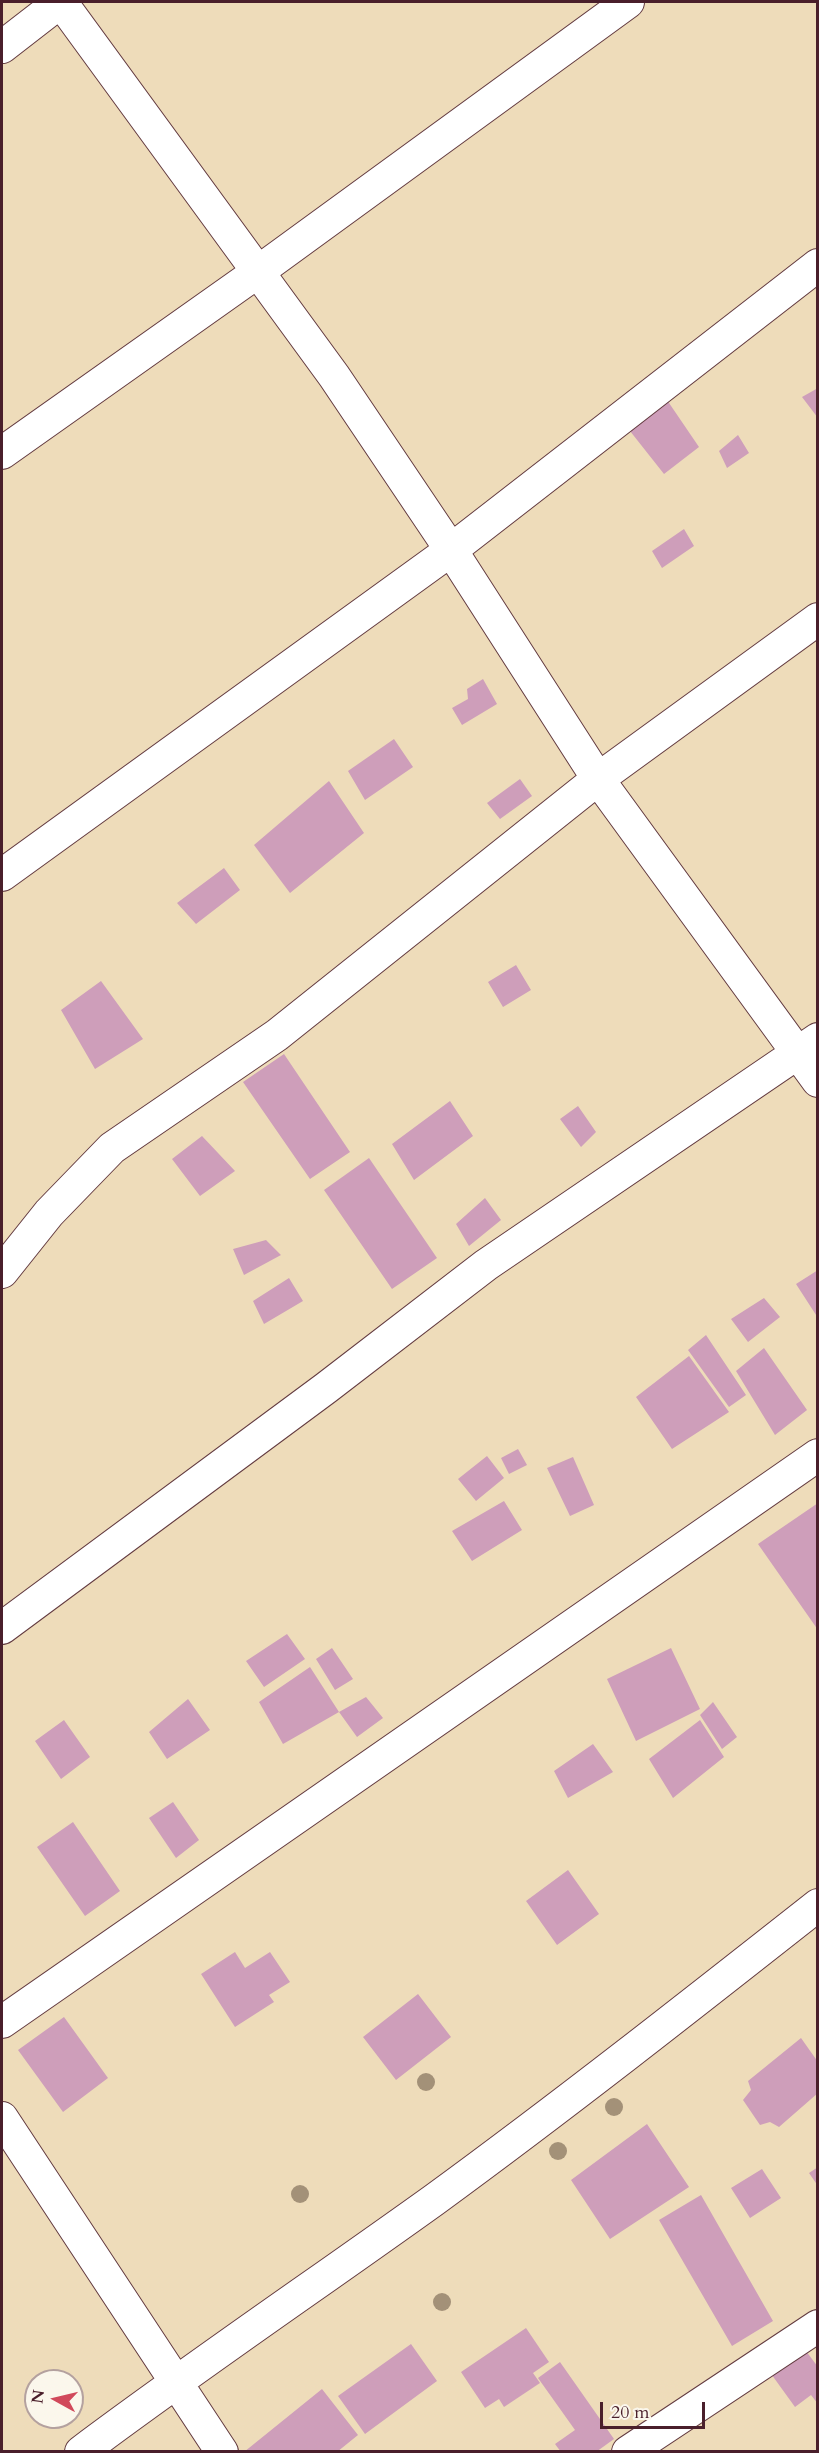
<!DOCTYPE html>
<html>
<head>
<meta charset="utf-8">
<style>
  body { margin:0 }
  #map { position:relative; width:819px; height:2453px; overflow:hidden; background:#eedcba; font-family:Cardo,serif }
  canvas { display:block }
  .frame { position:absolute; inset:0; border:3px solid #4a1f2b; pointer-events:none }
  .north { position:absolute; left:24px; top:2369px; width:60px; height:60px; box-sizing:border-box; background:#fbf7ec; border:2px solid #b4a19f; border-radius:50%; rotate:278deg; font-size:16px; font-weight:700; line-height:24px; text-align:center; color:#4a1f2b }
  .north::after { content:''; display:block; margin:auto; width:21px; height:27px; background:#d1495b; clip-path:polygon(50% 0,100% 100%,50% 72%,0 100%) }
  .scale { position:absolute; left:600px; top:2402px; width:105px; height:27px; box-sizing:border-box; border:3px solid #4a1f2b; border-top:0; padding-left:8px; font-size:18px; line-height:21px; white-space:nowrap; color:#4a1f2b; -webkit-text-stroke:4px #fbf7ec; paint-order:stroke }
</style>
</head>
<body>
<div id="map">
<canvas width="819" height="2453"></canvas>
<div class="frame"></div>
<div class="north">N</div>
<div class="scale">20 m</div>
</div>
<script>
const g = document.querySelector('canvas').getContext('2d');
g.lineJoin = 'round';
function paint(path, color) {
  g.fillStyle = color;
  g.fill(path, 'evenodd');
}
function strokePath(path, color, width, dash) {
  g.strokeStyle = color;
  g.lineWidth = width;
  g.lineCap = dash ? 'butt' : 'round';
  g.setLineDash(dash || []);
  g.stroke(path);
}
const building = new Path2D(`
  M818 388V418L802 397Z
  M667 400 699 447 664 474 630 431Z
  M738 435 749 453 727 468 719 451Z
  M684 529 694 546 662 568 652 551Z
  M483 679 497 704 462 725 452 708 468 699 467 689Z
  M394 739 413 767 365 800 348 771Z
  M520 779 532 796 500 819 487 803Z
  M329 781 364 833 290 893 254 845Z
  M224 868 240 890 196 924 177 903Z
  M516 965 531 990 503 1007 488 982Z
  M101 981 143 1039 95 1069 61 1010Z
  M284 1054 350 1152 310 1179 243 1082Z
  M450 1101 473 1136 414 1180 392 1144Z
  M578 1106 596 1132 581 1147 560 1119Z
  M202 1136 235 1171 200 1196 172 1159Z
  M369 1158 437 1258 392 1289 324 1190Z
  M485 1198 501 1220 469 1246 456 1224Z
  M266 1240 281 1255 244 1275 233 1249Z
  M818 1270V1318L796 1284Z
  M289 1278 303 1301 264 1324 253 1301Z
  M764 1298 780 1317 748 1342 731 1319Z
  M706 1335 746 1395 729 1407 688 1350Z
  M764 1348 807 1410 775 1435 736 1371Z
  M689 1356 729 1412 672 1449 636 1397Z
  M518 1449 527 1465 509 1474 501 1458Z
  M487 1456 504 1478 476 1501 458 1479Z
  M573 1457 594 1505 570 1516 547 1468Z
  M504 1501 522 1530 472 1561 452 1531Z
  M818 1503V1630L758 1544Z
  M287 1634 305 1659 264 1687 246 1661Z
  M332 1648 353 1679 335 1690 316 1659Z
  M671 1648 700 1709 636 1741 607 1679Z
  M310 1667 339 1712 283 1744 259 1702Z
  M366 1697 383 1718 357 1737 339 1712Z
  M188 1699 210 1730 167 1759 149 1732Z
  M713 1702 737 1737 722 1749 700 1715Z
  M64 1720 90 1757 61 1779 35 1741Z
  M700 1720 724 1757 673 1798 649 1759Z
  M593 1744 613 1772 568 1798 554 1771Z
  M173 1802 199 1840 176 1858 149 1818Z
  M73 1822 120 1891 85 1916 37 1847Z
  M568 1870 599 1914 557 1945 526 1901Z
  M235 1952 245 1968 270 1952 290 1982 269 1995 274 2002 235 2027 201 1974Z
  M418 1994 451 2037 396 2080 363 2037Z
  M64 2017 108 2078 63 2112 18 2050Z
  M801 2038 818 2062V2093L779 2127 770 2122 760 2125 743 2100 751 2090 748 2081Z
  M647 2124 689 2187 610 2239 571 2180Z
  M818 2167V2186L809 2173Z
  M762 2169 781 2198 750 2218 731 2188Z
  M701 2195 773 2321 732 2346 659 2220Z
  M526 2328 549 2362 533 2373 540 2383 504 2407 499 2399 485 2408 461 2372Z
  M411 2344 437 2381 365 2434 338 2396Z
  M803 2347 818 2367V2404L811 2395 795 2407 769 2371Z
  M560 2362 614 2439 596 2452H561L555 2444 575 2430 538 2378Z
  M322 2389 358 2435 337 2452H244Z`);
const minor = new Path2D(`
  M61 2 334 376 451 550 598 779 818 1081
  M2 47 60 2
  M2 453 259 271 628 2
  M2 875 451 550 818 265
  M2 1272 49 1213 112 1148 277 1035 598 779 818 619
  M2 1628 326 1388 486 1265 818 1039
  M2 2022 818 1455
  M2 2118 222 2452
  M81 2452C197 2365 317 2284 434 2200 564 2105 691 2005 818 1905
  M628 2452 818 2326`);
const trees = [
  [426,2082],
  [614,2107],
  [558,2151],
  [300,2194],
  [442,2302]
];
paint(building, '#ce9eba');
strokePath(minor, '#633b40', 34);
strokePath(minor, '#fff', 32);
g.fillStyle = '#a39178';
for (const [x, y] of trees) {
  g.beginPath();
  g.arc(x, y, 9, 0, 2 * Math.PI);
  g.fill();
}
</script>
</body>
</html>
